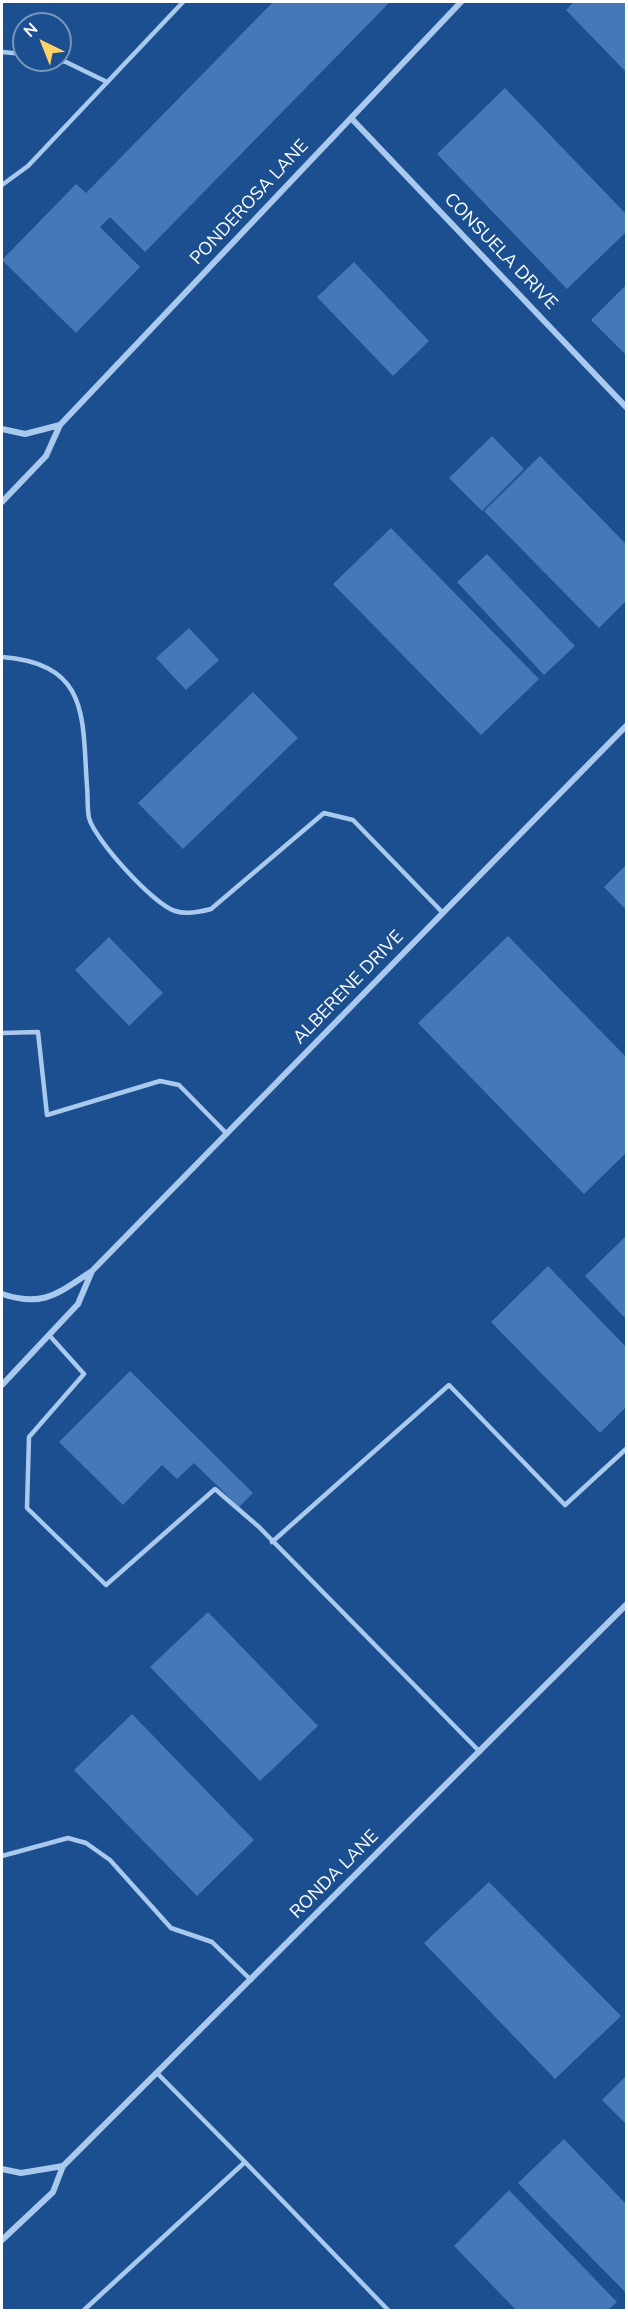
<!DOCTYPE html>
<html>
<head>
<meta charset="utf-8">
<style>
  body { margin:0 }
  #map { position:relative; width:628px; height:2312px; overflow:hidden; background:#1b4f8f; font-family:"Nunito Sans",sans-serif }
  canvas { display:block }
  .frame { position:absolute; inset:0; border:3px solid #fff; pointer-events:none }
  .north { position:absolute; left:12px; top:12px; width:60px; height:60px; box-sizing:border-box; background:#1b4f8f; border:2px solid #7695bc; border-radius:50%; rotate:317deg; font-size:16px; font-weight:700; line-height:24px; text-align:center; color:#fff }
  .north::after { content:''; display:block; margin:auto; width:21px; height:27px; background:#ffd166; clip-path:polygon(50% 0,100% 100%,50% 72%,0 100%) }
</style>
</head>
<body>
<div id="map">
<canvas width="628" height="2312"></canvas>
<div class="frame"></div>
<div class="north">N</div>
</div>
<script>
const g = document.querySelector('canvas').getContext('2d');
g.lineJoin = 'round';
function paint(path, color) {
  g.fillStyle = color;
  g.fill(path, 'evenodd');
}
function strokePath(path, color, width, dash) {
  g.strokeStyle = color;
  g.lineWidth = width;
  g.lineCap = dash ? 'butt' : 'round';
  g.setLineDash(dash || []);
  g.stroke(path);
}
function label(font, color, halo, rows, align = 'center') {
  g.font = font + ' "Nunito Sans",sans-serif';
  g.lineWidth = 4.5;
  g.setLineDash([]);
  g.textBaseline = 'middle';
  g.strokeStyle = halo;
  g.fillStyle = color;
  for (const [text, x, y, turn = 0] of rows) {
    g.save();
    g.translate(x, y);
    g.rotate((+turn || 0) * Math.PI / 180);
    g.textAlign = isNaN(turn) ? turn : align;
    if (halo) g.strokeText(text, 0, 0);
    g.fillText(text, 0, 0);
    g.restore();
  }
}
const building = new Path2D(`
  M273 2H390L145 252 110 217 100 227 140 267 76 333 2 260 76 184 86 193Z
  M574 2H626V72L566 10Z
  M505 88 626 214V232L567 289 437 154Z
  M354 262 429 341 393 376 317 297Z
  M626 285V355L591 320Z
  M492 436 524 469 482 511 449 478Z
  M540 456 626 544V601L599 628 484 511Z
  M391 528 539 679 481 735 333 584Z
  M487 554 575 646 544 675 457 582Z
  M189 628 219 660 186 690 156 658Z
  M253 692 298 738 183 849 138 803Z
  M626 865V910L604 887Z
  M508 936 626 1057V1153L584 1194 418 1023Z
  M109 937 163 993 129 1026 75 970Z
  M626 1236V1319L585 1276Z
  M548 1266 626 1347V1407L600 1433 491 1322Z
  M130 1371 253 1493 239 1507 194 1463 177 1479 162 1465 123 1505 59 1442Z
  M208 1612 318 1726 260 1781 150 1667Z
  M132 1714 254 1840 197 1896 74 1770Z
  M489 1882 621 2016 555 2079 424 1943Z
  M626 2076V2124L602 2100Z
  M564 2139 626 2204V2293L518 2183Z
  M509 2190 617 2302 608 2310H516L454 2246Z`);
const service = new Path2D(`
  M2 52 24 54
  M56 60 66 62 107 82
  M2 185 28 166 183 2
  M2 657C90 664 82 717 87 786 88 796 87 808 89 818 95 840 154 905 175 911 187 915 200 912 211 909L324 813 353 820 443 913
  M2 1033 38 1032 47 1115 160 1081 179 1085 227 1134
  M49 1335 84 1374 29 1437 27 1508 106 1585 215 1489 259 1527 480 1752
  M272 1542 449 1385 565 1505 626 1449
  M2 1856 68 1838 86 1843 110 1860 171 1928 212 1942 251 1980
  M245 2162 388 2310
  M84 2310 245 2162 157 2073`);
const minor = new Path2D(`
  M351 118 626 407
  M2 429 25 434 60 425
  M2 502 46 456 60 425 461 2
  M2 1294C44 1308 58 1293 92 1271L626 726
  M2 1385 78 1304 92 1271
  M2 2169 21 2173 63 2166
  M2 2240 53 2192 63 2166 626 1605`);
const streetNames = [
  ["PONDEROSA LANE",250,203,-47],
  ["CONSUELA DRIVE",500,252,46],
  ["ALBERENE DRIVE",349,988,-46],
  ["RONDA LANE",335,1875,-45]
];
paint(building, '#4478b7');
strokePath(service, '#a9c9ee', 4.5);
strokePath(minor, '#a9c9ee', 6);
label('18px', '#fff', '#1b4f8f', streetNames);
</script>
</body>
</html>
